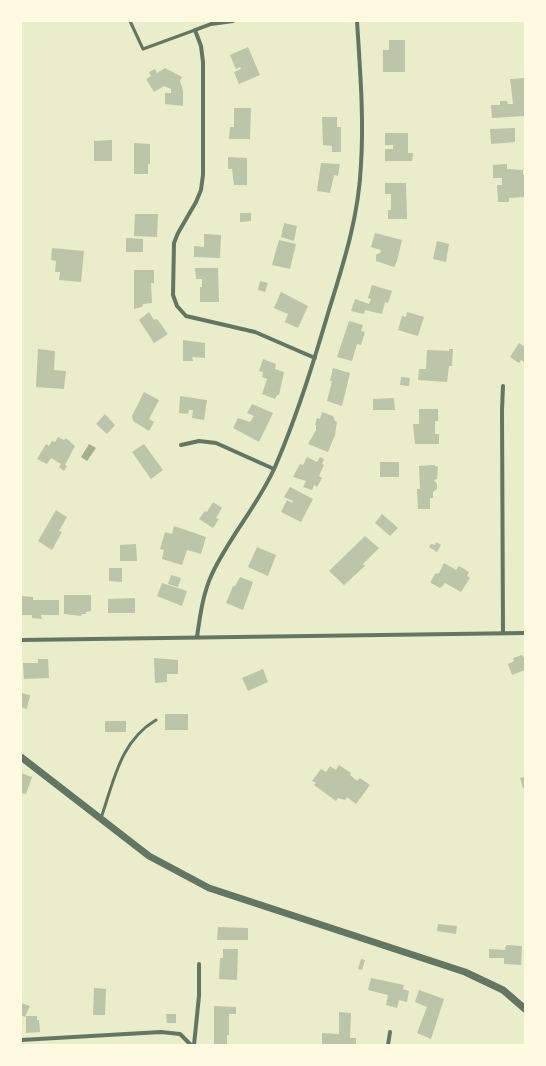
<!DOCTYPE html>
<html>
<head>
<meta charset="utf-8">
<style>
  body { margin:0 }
  #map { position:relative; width:546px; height:1066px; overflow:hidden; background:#e9edc9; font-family:"Space Grotesk",sans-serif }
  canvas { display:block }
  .frame { position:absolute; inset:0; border:22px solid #fefae0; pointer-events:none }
</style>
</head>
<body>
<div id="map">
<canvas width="546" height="1066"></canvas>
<div class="frame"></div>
</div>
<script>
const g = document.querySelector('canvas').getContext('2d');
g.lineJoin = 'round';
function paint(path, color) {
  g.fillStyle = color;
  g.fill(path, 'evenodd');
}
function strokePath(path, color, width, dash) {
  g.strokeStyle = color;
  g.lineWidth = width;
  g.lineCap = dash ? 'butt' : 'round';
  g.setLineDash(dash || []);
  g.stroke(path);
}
const water = new Path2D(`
  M89 444 96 448 87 461 81 457Z`);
const building = new Path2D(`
  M389 40H405V72H383V50H389Z
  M248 47 260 75 239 84 234 72 241 69 240 67 236 69 230 55Z
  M165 68 182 77 180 81 183 91V106L165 104V93H171V89L164 86 154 92 146 79 151 76 149 72 155 69 157 73Z
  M525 78V116L492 118 491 105H500V101H507L508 104H513L510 79Z
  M234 108H251L250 139H229L230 127H234Z
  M322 117H337V127H341V152H332V146L323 145Z
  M515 128V142L491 144 490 129Z
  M385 133H408V153H413L412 161H385V149H393V145H385Z
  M112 140V161H94V141Z
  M134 143 150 144V164H148V174H134Z
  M228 157 247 158V185H234L232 169H228Z
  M321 163 340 164 338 176 334 175 330 193 317 191Z
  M507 164V169L523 170V175H525L524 197 509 198V202H498L497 185H502V178H493V165Z
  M385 183H406L407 219H388V210H391V194H385Z
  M240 213H251V221L240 222Z
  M135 214H158L157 237 134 236Z
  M284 223 297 226 294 241 281 237Z
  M375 233 402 240 397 261 394 267 376 261V255L380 253 381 250 371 247Z
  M204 234 221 235 220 258 194 257V246L204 247Z
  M126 238 143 239V252H126Z
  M279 240 296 244 290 269 272 265Z
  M437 241 449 244 446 262 433 259Z
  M52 248 84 251 81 282 59 280 60 272H55L56 261 51 260Z
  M195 268H218L219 302H200V287H202V279H196Z
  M134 270H154V283H151L152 303 143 304 142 307 134 309Z
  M260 281 268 283 265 292 258 290Z
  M372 285 392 291 388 303 385 302 382 314 365 310 364 314 351 311 355 299 369 304 371 299 368 298Z
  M281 292 308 306 298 328 285 322 288 314 274 308Z
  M149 312 154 320 157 319 168 334 154 343 139 320Z
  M407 312 424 317 418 336 398 330 402 316 406 317Z
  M349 321 363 325 361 331 365 332 361 345 357 344 352 361 337 357Z
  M183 340 205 343V358L192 357 193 361H183Z
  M519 343 525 347V362L521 360 519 363 510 357Z
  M38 349 55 351 54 370 66 371 64 389 36 387Z
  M449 349H453L452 366H449L447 382 418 380 419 369H426L427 350 449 351Z
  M263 359 276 364 275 369 284 372 279 395H277L275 399 262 394 267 379 262 377 263 372 259 371Z
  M333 368 350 373 342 406 327 401 332 381H330Z
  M401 377 410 378 409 386 400 385Z
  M144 392 159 400 149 419 154 422 149 431 133 421 132 416Z
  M180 396 207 400 204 420 192 418 193 410H189L188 414 179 413Z
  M394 398 395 410H373V399Z
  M252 404 273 413 259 442 233 428 238 418 250 422 254 416 247 413Z
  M419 409H438V421H435V434H439V444H415L413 424H419Z
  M322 412 333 416 335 421 337 422 335 435 328 452 308 444 316 430V425H315L317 418 320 419Z
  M105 414 115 425 107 434 96 424Z
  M58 437 64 440 66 438 75 446 65 465 67 466 64 471 59 467 61 464 51 458 47 464 37 459 46 444 49 446 52 441 55 442Z
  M144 444 163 470 151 479 132 452Z
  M307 457 317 462 320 457 324 459 322 464 324 465 319 476 322 478 317 487 314 485 312 490 303 487 306 481 293 477 300 464 303 465Z
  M380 462H399V477H380Z
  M434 465 438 467 437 479 434 480 437 484V489L433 492V498H430V509H418L417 489H420L419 466Z
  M290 487 313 499 301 522 281 512 287 500 292 503 293 501 284 497Z
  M213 502 222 508 216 518 219 519 213 528 199 519 205 511 207 512Z
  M56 510 67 517 59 531 62 532 52 550 38 541Z
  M382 514 398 528 390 536 375 523Z
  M174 526 206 537 201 554 187 550 182 565 162 559 164 550 160 549 165 532 172 534Z
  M365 536 379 548 363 564 365 566 344 585 329 571Z
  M436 542 441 545 437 552 429 547 431 544 435 545Z
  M136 544 137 561H120V545Z
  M257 547 276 555 268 576 248 567Z
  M444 563 456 570 459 566 469 572 467 576 470 578 461 592 445 583 440 588 431 583V581L435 574 439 573Z
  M109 568H122V582L109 581Z
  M171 575 181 578 178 587 168 584Z
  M240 577 253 582 243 610 226 603 233 586H235Z
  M162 583 187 591 182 606 157 596Z
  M64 595H91V611L86 612V614H82L81 616 64 614Z
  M21 596 33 597V600H59V615H41L42 619 32 618V615H21Z
  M135 598V613H108V599Z
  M522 655 525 659V670L512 675 508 664 514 661 513 658Z
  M154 658 178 660V674H167V682L155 683Z
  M38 659H48L49 678 24 679 23 663H38Z
  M263 669 268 682 248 691 242 678Z
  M21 693 30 695 27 709 21 707Z
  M165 714H188V730H165Z
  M105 721H126V732H105Z
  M339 765 351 773 350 775 357 781 360 778 370 785 356 804 347 797 345 800 338 798 336 801 314 785 316 783 312 781 321 769 326 772 330 766 336 770Z
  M21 773 32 777 26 794 21 793Z
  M525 777V788H523L520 778Z
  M438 924 457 926 456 934 437 931Z
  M218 927 248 928V940H217Z
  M506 945 522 946 521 965 504 964V958H489V949L505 950Z
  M223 949H238L237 980 219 979 220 958H223Z
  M361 959 365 960 362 970 358 969Z
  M371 978 404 985 403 989 409 991 407 1002 399 1000 397 1008 386 1005 388 995 368 990Z
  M94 988 106 989 105 1015H93Z
  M419 990 444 999 431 1039 417 1033 427 1007 415 1002Z
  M21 1003 30 1006 25 1017 21 1015Z
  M214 1006 236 1007V1014H229V1035H227V1044H214Z
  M339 1012 351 1013 350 1038H356V1045H322V1033L339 1034Z
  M166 1014H176V1023H167Z
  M26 1016H37V1020H39L40 1032 26 1033Z`);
const service = new Path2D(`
  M130 21 143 49 195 30
  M101 818C114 781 120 741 156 720`);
const minor = new Path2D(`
  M233 21 211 24 195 30 201 46 203 62V175L201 190 196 202 178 233 174 243 173 295 177 306 186 316 255 332 315 358
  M181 445 199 441 216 443 274 469
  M503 633 502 410 503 386
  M197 637C200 616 203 593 212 574 230 536 258 505 275 467 297 416 313 364 329 310 344 262 359 215 361 164 364 117 360 69 357 21
  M21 640 525 633
  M21 1040 161 1032 180 1034 191 1045
  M194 1045 199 996V964
  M388 1045 390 1032`);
const tertiary = new Path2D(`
  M21 757 149 856 209 888 465 972 503 990 525 1009`);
paint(water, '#a3b18a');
paint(building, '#bcc5a7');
strokePath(service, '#617663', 3);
strokePath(minor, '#617663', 4);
strokePath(tertiary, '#617663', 7);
</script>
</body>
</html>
